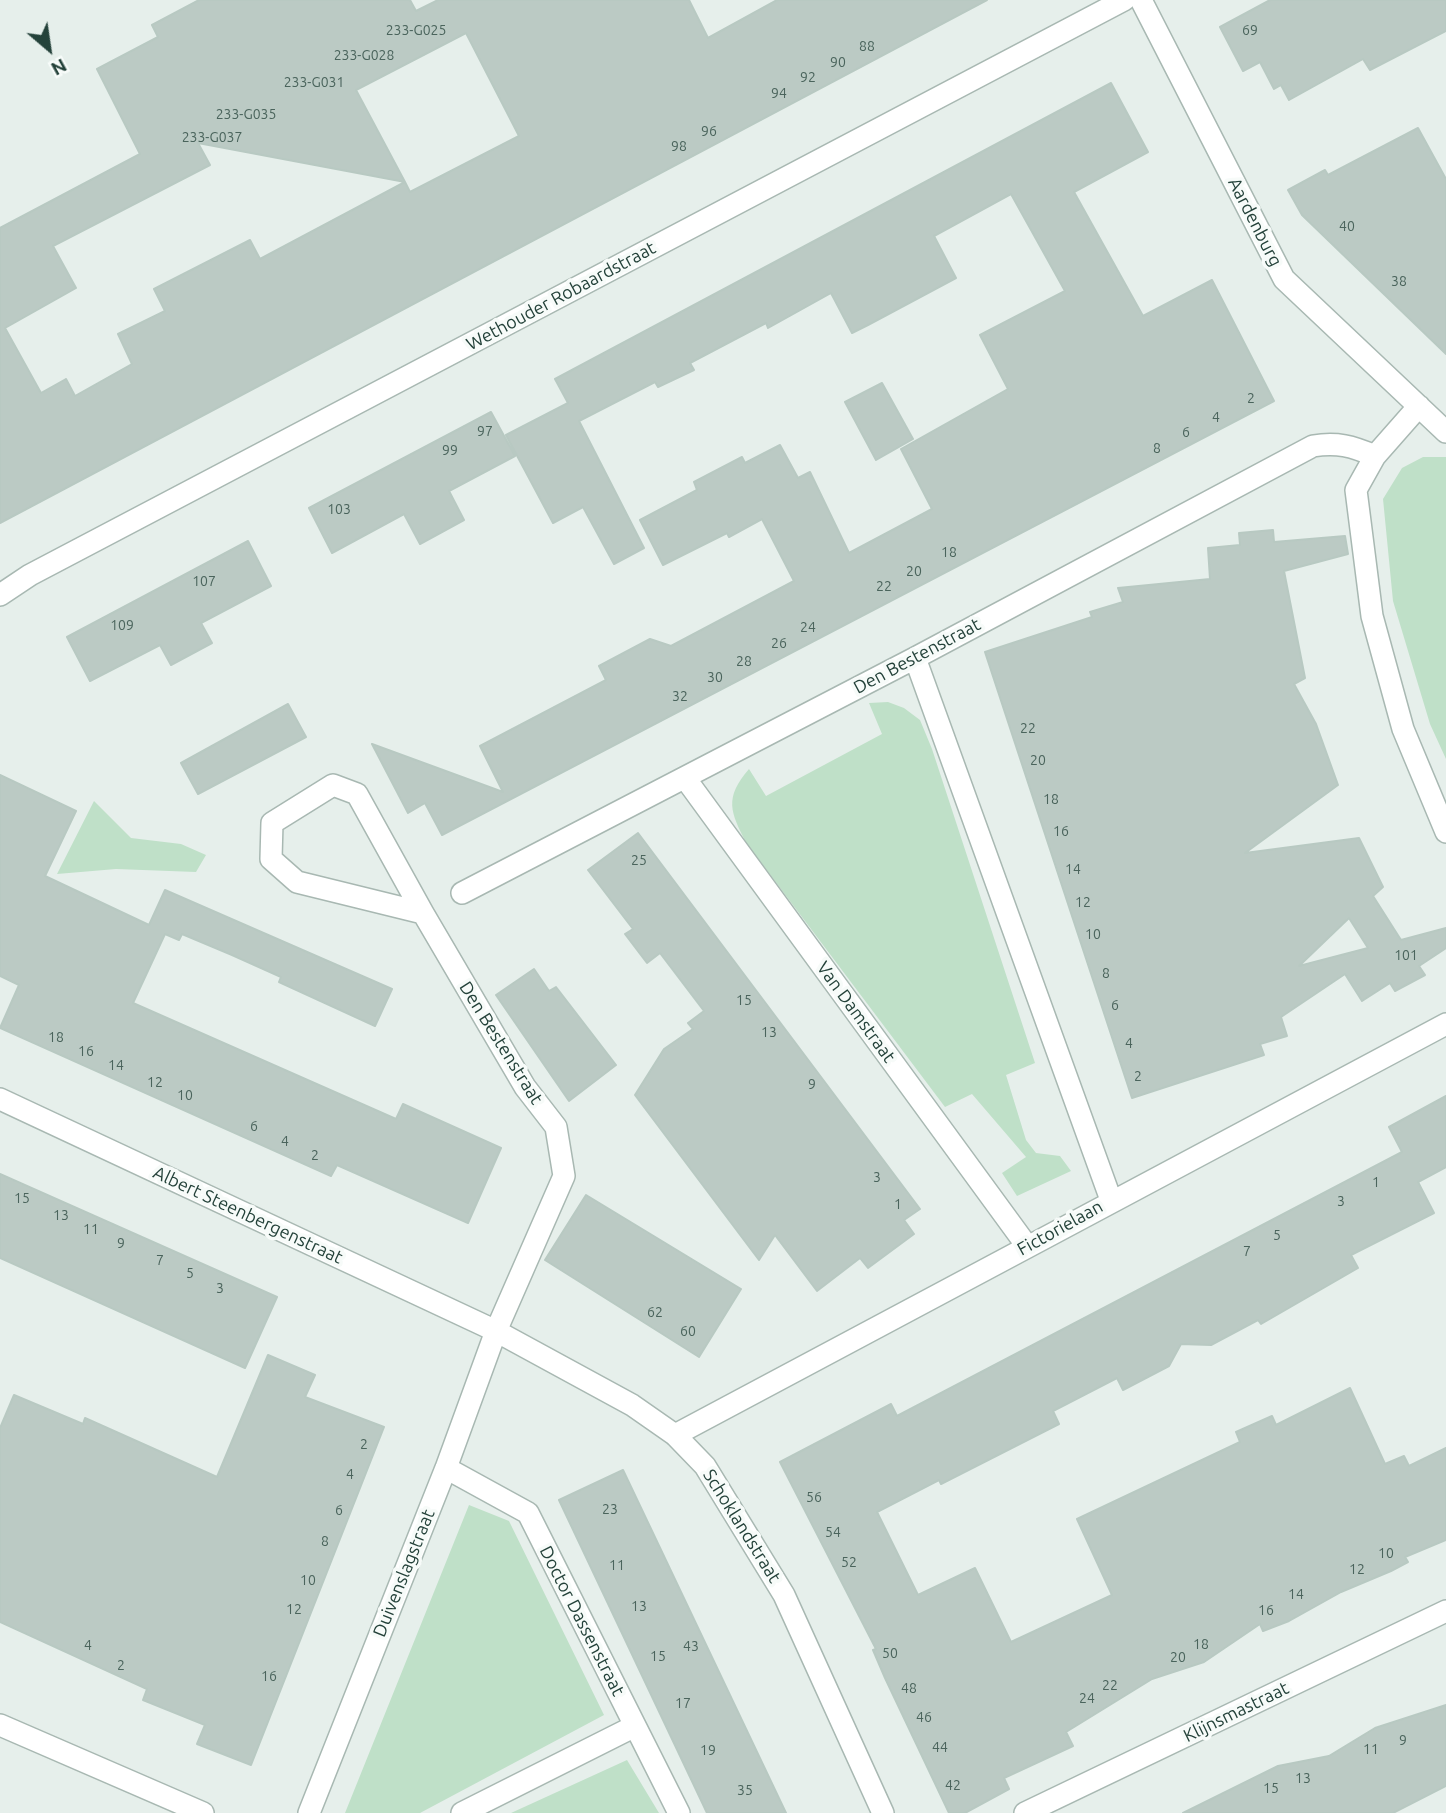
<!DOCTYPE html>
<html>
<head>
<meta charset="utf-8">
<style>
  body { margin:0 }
  #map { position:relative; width:1446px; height:1813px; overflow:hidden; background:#e6efeb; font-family:Ubuntu,sans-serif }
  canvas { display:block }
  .north { position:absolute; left:14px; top:14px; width:70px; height:70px; -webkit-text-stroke:5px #f7fbf9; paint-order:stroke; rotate:151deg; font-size:19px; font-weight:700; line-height:28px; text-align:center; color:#24423a }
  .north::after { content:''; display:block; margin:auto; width:24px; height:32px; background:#24423a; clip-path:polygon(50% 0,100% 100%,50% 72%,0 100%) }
</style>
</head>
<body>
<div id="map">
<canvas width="1446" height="1813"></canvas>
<div class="north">N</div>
</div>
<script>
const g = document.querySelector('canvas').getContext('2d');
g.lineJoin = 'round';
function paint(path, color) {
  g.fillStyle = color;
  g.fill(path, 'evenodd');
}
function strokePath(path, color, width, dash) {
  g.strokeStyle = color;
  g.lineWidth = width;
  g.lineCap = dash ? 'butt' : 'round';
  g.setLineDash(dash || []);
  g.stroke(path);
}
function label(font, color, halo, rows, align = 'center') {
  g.font = font + ' Ubuntu,sans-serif';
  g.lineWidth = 7;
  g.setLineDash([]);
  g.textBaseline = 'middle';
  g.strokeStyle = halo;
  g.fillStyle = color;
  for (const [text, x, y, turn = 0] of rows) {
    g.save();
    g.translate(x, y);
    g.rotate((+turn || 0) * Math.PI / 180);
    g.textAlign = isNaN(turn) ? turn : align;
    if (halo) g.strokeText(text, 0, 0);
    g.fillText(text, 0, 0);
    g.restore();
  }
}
const green = new Path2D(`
  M1423 457H1446V759L1430 724 1393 601 1383 499 1402 468Z
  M888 702 904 708 920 720 932 749 1035 1063 1006 1075 1026 1140 1036 1153 1060 1156 1071 1171 1017 1196 1002 1173 1026 1157 972 1094 945 1107 747 844C730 812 724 798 749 769L766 796 882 734 869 703Z
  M94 801 131 838 181 844 206 855 196 872 116 869 57 874Z
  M469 1505 509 1521 604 1715 420 1813H345Z
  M627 1760 659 1813H511Z`);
const building = new Path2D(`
  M199 0H410L416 11 438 0H689L708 38 777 0H987L0 523V228L140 154 97 69 158 37 152 25ZM466 33 519 136 410 192 405 182 260 259 250 240 154 289 165 311 118 334 132 364 75 396 66 379 41 393 5 328 76 288 53 246 210 165 198 143 405 182 356 90Z
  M1270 0H1446V31L1370 70 1363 59 1289 100 1281 85 1274 89 1260 62 1243 71 1220 27Z
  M1111 83 1148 152 1074 192 1143 316 1212 280 1274 401 442 835 425 803 408 813 372 744 503 792 480 746 606 680 599 666 650 639 671 646 794 581 762 519 729 537 727 533 663 565 640 520 697 490 694 482 742 457 745 463 780 445 798 478 810 472 849 553 932 509 901 449 1008 389 980 335 1065 291 1011 194 934 236 956 278 868 325 852 333 831 293 768 328 766 323 690 363 694 370 658 387 655 382 579 421 644 548 614 564 583 507 553 523 506 435 568 403 555 379Z
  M1418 128 1446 179V354L1302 215 1288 190 1325 170 1328 175Z
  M882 383 913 439 876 460 845 402Z
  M491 412 515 456 449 491 464 520 420 544 404 514 332 553 309 508Z
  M1273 530 1274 542 1345 536 1348 554 1284 571 1305 678 1294 684 1316 724 1338 785 1245 853 1359 838 1383 887 1373 896 1401 940 1446 928V948L1419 966 1425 975 1395 991 1390 983 1362 1001 1345 974 1281 1017 1287 1036 1260 1044 1264 1055 1132 1098 985 652 1092 617 1090 612 1123 602 1118 588 1210 579 1208 548 1240 545 1239 533ZM1349 918 1368 948 1299 966Z
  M248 541 271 586 201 623 212 643 171 665 160 645 90 681 67 637Z
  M288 704 306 737 198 794 181 763Z
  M0 775 76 811 45 876 149 925 165 890 392 989 375 1026 279 982 281 977 232 955 182 934 179 940 165 934 133 1003 396 1119 403 1104 501 1148 468 1223 337 1165 331 1176 0 1028 19 985 0 976Z
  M638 833 920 1209 904 1220 914 1234 868 1268 860 1258 817 1291 775 1235 759 1260 635 1095 664 1049 693 1029 688 1023 704 1011 660 953 647 963 625 934 633 929 588 870Z
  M534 969 549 991 556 987 616 1065 569 1101 496 995Z
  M1446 1096V1167L1418 1182 1434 1213 1351 1255 1358 1268 1261 1324 1258 1320 1211 1345 1181 1344 1169 1366 1123 1390 1117 1378 1053 1411 1059 1424 941 1484 939 1480 877 1512 918 1595 975 1568 1011 1642 1112 1595 1077 1519 1240 1442 1236 1432 1272 1416 1276 1425 1350 1388 1385 1464 1404 1456 1409 1466 1446 1448V1540L1405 1557 1408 1562 1391 1571 1341 1592 1289 1621 1263 1631 1260 1624 1204 1662 1152 1679 1066 1732 1073 1746 1004 1778 1009 1789 965 1813H949L885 1678 873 1650 876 1649 780 1462 891 1404 897 1416 1402 1152 1389 1127Z
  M0 1174 277 1297 245 1368 0 1258Z
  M586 1195 741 1289 699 1357 545 1260Z
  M268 1355 315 1375 305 1397 384 1427 251 1765 197 1744 205 1725 143 1700 147 1689 0 1622V1428L14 1395 83 1424 85 1418 217 1477Z
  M623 1470 786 1813H707L559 1500Z
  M1446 1705V1786L1393 1813H1183L1278 1766 1329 1756 1375 1728Z`);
const minor = new Path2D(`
  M1141 0 1284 279 1446 432
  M1419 406 1375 456 1356 490 1372 616 1403 729 1446 832
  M0 595 30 575 1124 0
  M915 658 1111 1200
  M685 778 1027 1246
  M462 893 915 658 1313 446C1337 442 1352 446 1375 456
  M0 1099 496 1331 632 1405 675 1435 705 1466 784 1595 883 1813
  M675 1435 1446 1024
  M446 1468 528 1513 679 1813
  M0 1725 203 1813
  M309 1813 446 1468 496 1331 564 1176 556 1127 525 1087 423 913 297 882 271 859 272 823 333 785 357 794 423 913
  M462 1813 635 1726
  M1025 1813 1446 1611`);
const numberNames = [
  ["233-G025",416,30],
  ["69",1250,30],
  ["88",867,46],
  ["233-G028",364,55],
  ["90",838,62],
  ["92",808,77],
  ["233-G031",314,82],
  ["94",779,93],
  ["233-G035",246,114],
  ["96",709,131],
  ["233-G037",212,137],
  ["98",679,146],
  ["40",1347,226],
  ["38",1399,281],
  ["2",1251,398],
  ["4",1216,417],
  ["97",485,431],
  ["6",1186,432],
  ["8",1157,448],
  ["99",450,450],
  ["103",339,509],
  ["18",949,552],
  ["20",914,571],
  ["107",204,581],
  ["22",884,586],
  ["109",122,625],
  ["24",808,627],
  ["26",779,643],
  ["28",744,661],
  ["30",715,677],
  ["32",680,696],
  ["22",1028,728],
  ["20",1038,760],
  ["18",1051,799],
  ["16",1061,831],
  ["25",639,860],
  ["14",1073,869],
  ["12",1083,902],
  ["10",1093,934],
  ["101",1406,955],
  ["8",1106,973],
  ["15",744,1000],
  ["6",1115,1005],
  ["13",769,1032],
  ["18",56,1037],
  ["4",1129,1043],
  ["16",86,1051],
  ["14",116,1065],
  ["2",1138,1076],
  ["12",155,1082],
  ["9",812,1084],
  ["10",185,1095],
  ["6",254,1126],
  ["4",285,1141],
  ["2",315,1155],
  ["3",877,1177],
  ["1",1376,1182],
  ["15",22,1198],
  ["3",1341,1201],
  ["1",898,1204],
  ["13",61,1215],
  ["11",91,1229],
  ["5",1277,1235],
  ["9",121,1243],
  ["7",1247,1251],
  ["7",160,1260],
  ["5",190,1273],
  ["3",220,1288],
  ["62",655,1312],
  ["60",688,1331],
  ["2",364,1444],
  ["4",350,1474],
  ["56",814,1497],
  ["23",610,1509],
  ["6",339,1510],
  ["54",833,1532],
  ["8",325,1541],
  ["10",1386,1553],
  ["52",849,1562],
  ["11",617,1565],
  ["12",1357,1569],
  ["10",308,1580],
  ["14",1296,1594],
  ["13",639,1606],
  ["12",294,1609],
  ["16",1266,1610],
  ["18",1201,1644],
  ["4",88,1645],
  ["43",691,1646],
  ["50",890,1653],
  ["15",658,1656],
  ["20",1178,1657],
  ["2",121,1665],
  ["16",269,1676],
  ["22",1110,1685],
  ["48",909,1688],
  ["24",1087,1698],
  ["17",683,1703],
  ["46",924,1717],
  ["9",1403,1740],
  ["44",940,1747],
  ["11",1371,1749],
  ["19",708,1750],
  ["13",1303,1778],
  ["42",953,1785],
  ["15",1271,1788],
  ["35",745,1790]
];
const streetNames = [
  ["Aardenburg",1255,222,63],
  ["Wethouder Robaardstraat",561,296,-28],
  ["Den Bestenstraat",917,656,-28],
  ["Van Damstraat",856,1012,54],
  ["Den Bestenstraat",501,1043,58],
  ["Albert Steenbergenstraat",248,1215,25],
  ["Fictorielaan",1060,1228,-29],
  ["Schoklandstraat",742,1526,58],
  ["Duivenslagstraat",404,1573,-68],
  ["Doctor Dassenstraat",582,1621,63],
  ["Klijnsmastraat",1236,1712,-26]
];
paint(green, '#bfe0c8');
paint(building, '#bbcac4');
strokePath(building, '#b8c9c2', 2);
strokePath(minor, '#a8b8b2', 24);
strokePath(minor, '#fff', 21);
label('14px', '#4a645c', null, numberNames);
label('18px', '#24423a', '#f7fbf9', streetNames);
</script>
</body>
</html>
